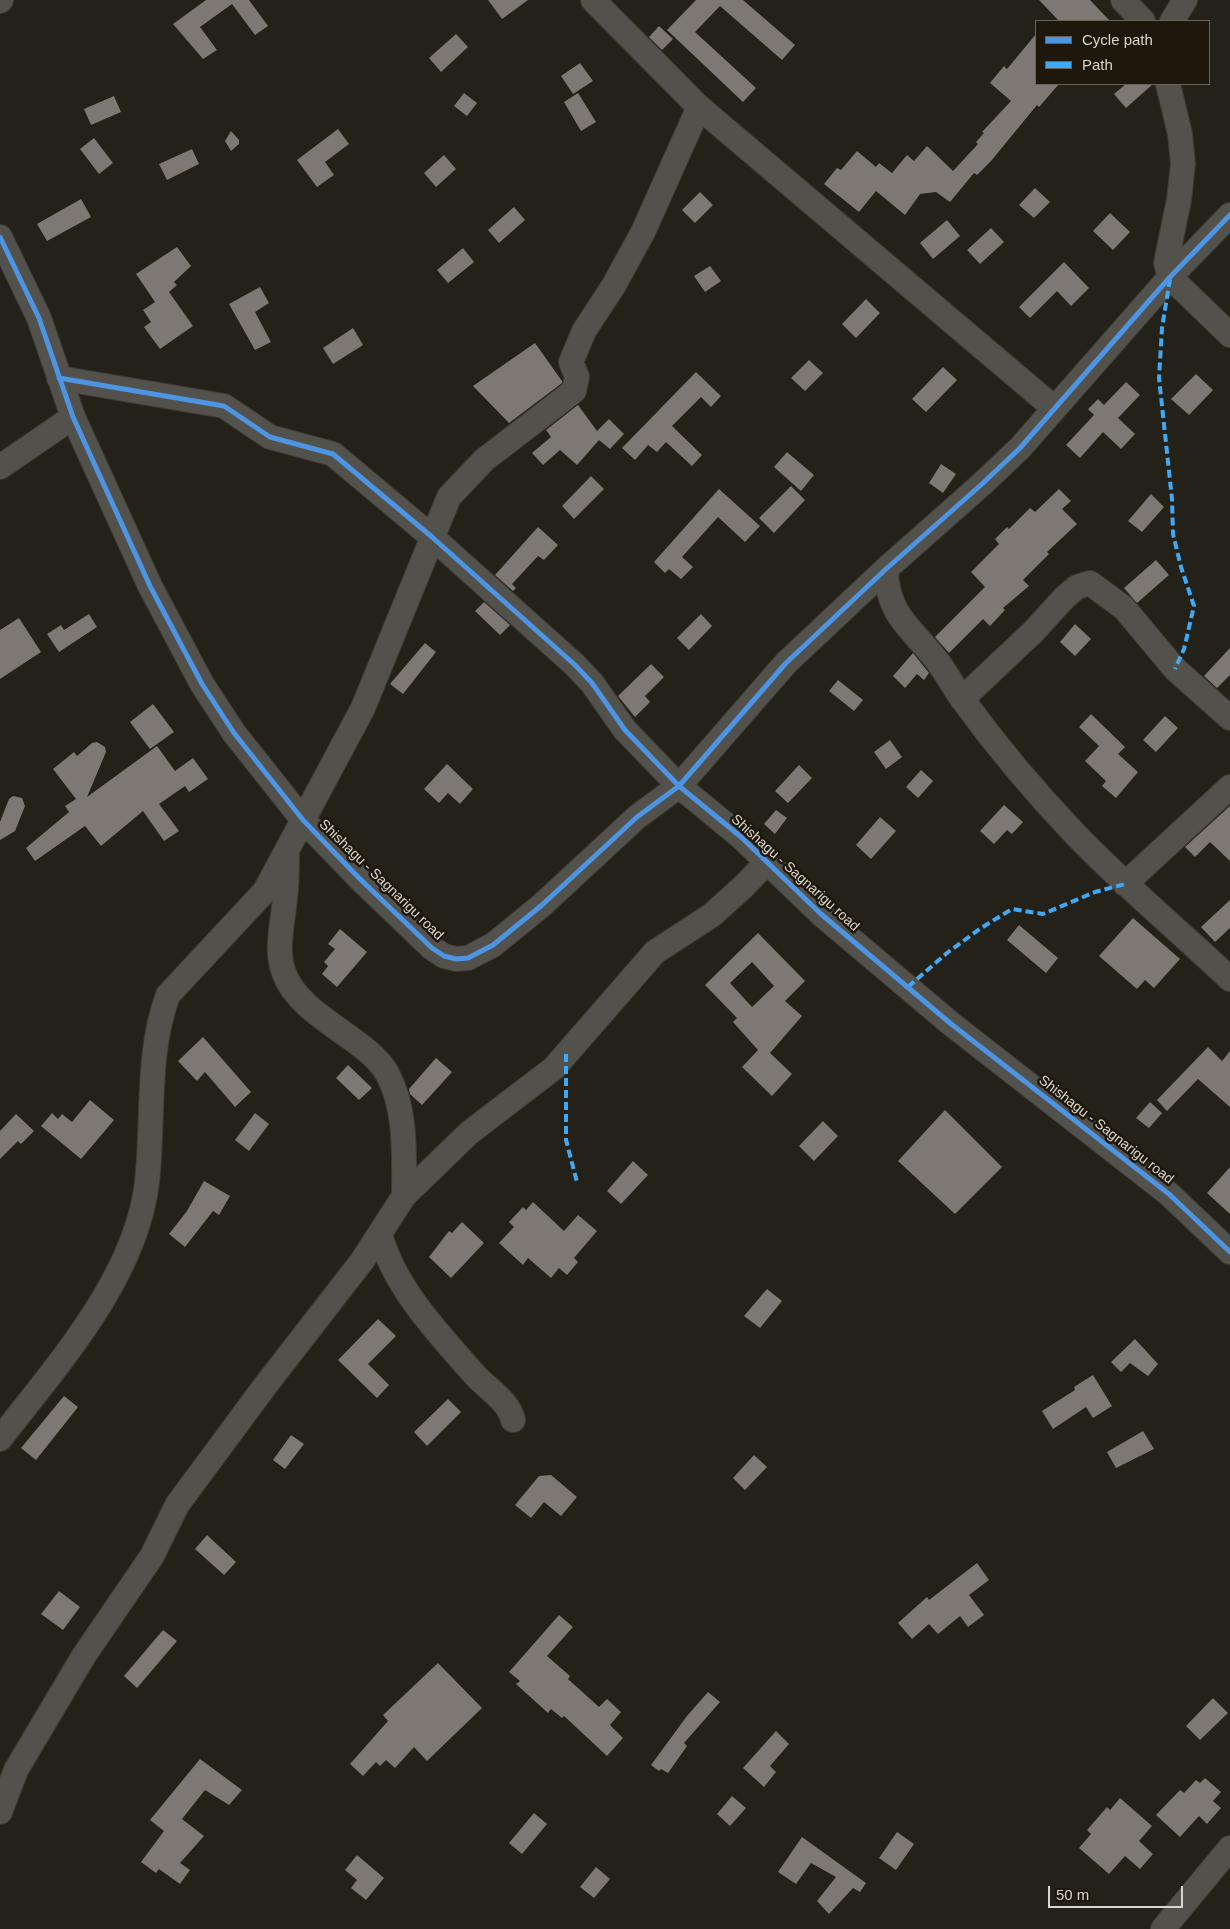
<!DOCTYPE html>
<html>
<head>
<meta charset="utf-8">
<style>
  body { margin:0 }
  #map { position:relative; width:1230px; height:1929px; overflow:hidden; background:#242119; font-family:Arial,sans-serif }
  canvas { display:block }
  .legend { position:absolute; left:1035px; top:20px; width:175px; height:65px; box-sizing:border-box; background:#1e180c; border:1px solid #696459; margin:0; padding:6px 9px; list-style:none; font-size:15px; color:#d9d5cc }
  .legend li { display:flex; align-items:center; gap:10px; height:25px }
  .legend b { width:25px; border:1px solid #696459 }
  .scale { position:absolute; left:1048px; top:1886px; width:135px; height:22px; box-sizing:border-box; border:2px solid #d9d5cc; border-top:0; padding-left:6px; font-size:15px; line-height:18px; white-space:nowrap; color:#d9d5cc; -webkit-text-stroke:4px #1e180c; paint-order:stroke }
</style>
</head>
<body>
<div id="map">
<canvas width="1230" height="1929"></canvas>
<ul class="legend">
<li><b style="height:6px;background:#4d94e3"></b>Cycle path</li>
<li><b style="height:6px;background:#3fa9f5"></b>Path</li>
</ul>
<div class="scale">50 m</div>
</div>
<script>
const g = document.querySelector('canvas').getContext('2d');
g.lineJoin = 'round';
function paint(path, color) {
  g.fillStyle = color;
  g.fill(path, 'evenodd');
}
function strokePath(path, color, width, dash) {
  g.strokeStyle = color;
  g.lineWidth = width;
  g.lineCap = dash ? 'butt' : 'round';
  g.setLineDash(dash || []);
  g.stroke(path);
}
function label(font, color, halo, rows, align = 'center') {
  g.font = font + ' Arial,sans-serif';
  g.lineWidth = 5;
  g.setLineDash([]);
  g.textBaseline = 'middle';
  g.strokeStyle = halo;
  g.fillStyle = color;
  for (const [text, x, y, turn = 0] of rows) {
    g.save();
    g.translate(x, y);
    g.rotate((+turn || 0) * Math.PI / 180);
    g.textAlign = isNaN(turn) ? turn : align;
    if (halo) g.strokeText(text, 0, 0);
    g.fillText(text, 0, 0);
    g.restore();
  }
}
const building = new Path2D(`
  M206 0H249L268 26 255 35 232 4 200 27 217 50 203 59 173 24Z
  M488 0H528L502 19Z
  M696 0H743L795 45 782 60 720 6 695 32 756 88 743 102 667 30Z
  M1039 0H1090L1110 21H1059Z
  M659 26 673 39 662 50 649 37Z
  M456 34 468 47 441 72 429 58Z
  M1036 34V84H1059L1039 107 1037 105 991 161 977 175 974 173 950 202 936 192 920 194 905 215 876 191 859 212 824 184 837 168 841 170 857 151 876 167 879 163 892 173 907 155 914 161 927 146 953 171 978 144 976 142 984 133 982 132 1011 101 990 83 1004 66 1007 69Z
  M580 63 593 81 573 94 561 76Z
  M1126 84H1153L1126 108 1114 94Z
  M464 93 477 103 467 116 454 106Z
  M578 93 596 122 581 131 564 102Z
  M114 96 121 112 91 125 84 109Z
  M338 129 349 144 325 162 334 175 317 187 297 160Z
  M231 131 239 140V144L231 151 225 141Z
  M94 138 113 163 99 174 80 149Z
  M192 149 199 164 167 180 159 164Z
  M444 155 456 169 436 187 424 173Z
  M1035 188 1050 202 1034 218 1019 205Z
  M700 192 713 205 695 223 682 210Z
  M81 199 91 217 47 241 37 224Z
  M514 207 525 220 499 243 488 230Z
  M1110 213 1130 232 1113 250 1093 231Z
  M947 220 960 236 933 259 920 243Z
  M991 228 1004 242 980 264 967 250Z
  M177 247 191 266 174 282 177 285 169 292 193 326 160 349 144 327 151 322 143 310 155 302 136 274Z
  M463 248 474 262 448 283 437 270Z
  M1064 262 1089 288 1071 306 1057 291 1030 318 1019 307Z
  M710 266 721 281 705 292 694 276Z
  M260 287 269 303 255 312 271 342 255 350 229 304Z
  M866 299 880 313 856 338 842 324Z
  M353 328 363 345 333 364 323 348Z
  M535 343 562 381V383L509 423 473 386Z
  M809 360 823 373 805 391 791 378Z
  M943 367 957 380 926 412 912 399Z
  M696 372 721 396 711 407 701 397 672 426 702 455 692 466 666 442 657 452 648 445 635 460 622 448Z
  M1196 374 1213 390 1189 415 1171 399Z
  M1126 382 1140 395 1118 418 1135 434 1121 449 1103 432 1080 458 1066 445 1094 415 1088 409 1098 399 1104 405Z
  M578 405 597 431 609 419 624 434 610 449 599 440 577 465 560 450 543 465 532 453 551 437 546 430Z
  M787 452 814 475 801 491 774 467Z
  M941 464 956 474 943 493 929 483Z
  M591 476 604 489 574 519 562 506Z
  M791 486 805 500 774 533 759 518Z
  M719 489 760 526 745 542 718 517 682 557 693 567 681 579 669 569 665 573 654 562Z
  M1059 489 1071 501 1062 509 1077 524 1047 552 1049 554 1023 580 1029 586 1003 608 1005 610 990 626 983 619 949 653 935 637 985 587 971 572 999 544 995 539 1007 527 1009 529 1030 508 1035 512Z
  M1151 494 1164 507 1142 532 1128 521Z
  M538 527 558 545 544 560 538 556 512 584 516 588 513 591 495 575Z
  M1156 560 1169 575 1137 603 1124 588Z
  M484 602 510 625 500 635 475 611Z
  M89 614 97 627 59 652 47 634 61 625 64 630Z
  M701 614 712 626 689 650 677 638Z
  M19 618 41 652 0 679V630Z
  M1075 624 1091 639 1075 656 1060 642Z
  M425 643 436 652 403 694 390 684Z
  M1230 648V675L1217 688 1204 676Z
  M913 653 929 673 924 680 917 674 905 688 893 676Z
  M651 664 664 677 645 696 650 702 635 717 618 696Z
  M838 680 863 700 854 711 829 691Z
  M153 704 174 732 150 749 130 722Z
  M1091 714 1125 747 1118 754 1138 772 1116 798 1102 786 1106 781 1085 761 1099 746 1079 727Z
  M1165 716 1178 728 1156 752 1143 740Z
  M890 740 902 757 886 769 874 752Z
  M97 742 105 747 106 752 87 797 157 746 175 771 193 758 208 779 189 792 185 786 159 804 179 831 164 841 143 811 101 846 85 826 35 861 26 848 69 812 65 806 76 799 53 769 74 752 77 756 92 743Z
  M447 764 473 789 460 804 448 793 439 803 424 789Z
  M799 765 812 778 788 803 775 791Z
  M921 770 933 781 918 798 906 787Z
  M13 796 22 798 25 806 15 831 0 840V822L9 799Z
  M1004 805 1023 822 1012 834 1007 830 994 844 980 831Z
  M1230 806V861L1210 842 1195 857 1185 847Z
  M776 810 787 818 775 834 764 824Z
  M880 817 896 831 871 859 856 845Z
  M1230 900V928L1215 942 1201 927Z
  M1133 918 1180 959 1154 988 1145 980 1137 989 1099 956Z
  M1019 925 1058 958 1046 973 1007 940Z
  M340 929 367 952 337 987 322 974 328 966 324 962 335 949 328 944Z
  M758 933 805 981 785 1001 802 1016 770 1053 792 1074 772 1096 742 1067 758 1050 733 1022 737 1018 705 985ZM752 962 774 986 752 1007 730 983Z
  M203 1037 251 1092 235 1107 205 1072 197 1081 178 1061Z
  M1208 1047 1222 1061 1230 1051V1107L1198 1079 1167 1111 1157 1100Z
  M436 1058 452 1072 422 1105 410 1094 409 1089Z
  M348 1065 372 1088 359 1100 336 1078Z
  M90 1100 114 1120 81 1159 41 1126 52 1113 58 1119 62 1114 72 1122Z
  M1150 1102 1162 1113 1149 1128 1136 1118Z
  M945 1110 1002 1167 955 1214 898 1161Z
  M255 1113 269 1124 249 1151 235 1140Z
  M16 1114 34 1131 21 1144 18 1141 0 1159V1131Z
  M823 1121 838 1136 814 1161 799 1146Z
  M633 1161 648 1175 621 1204 607 1191Z
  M1230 1167V1214L1207 1193Z
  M204 1181 230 1196 219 1215 213 1211 185 1247 169 1234 187 1211Z
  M533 1202 564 1231 578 1215 597 1231 574 1258 578 1262 567 1275 559 1268 551 1278 528 1258 523 1265 499 1243 514 1227 509 1222 523 1207 526 1210Z
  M462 1222 484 1243 451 1278 429 1257 449 1231 452 1233Z
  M767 1289 782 1301 760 1328 744 1316Z
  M378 1319 396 1336 368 1364 389 1385 377 1398 338 1360Z
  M1135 1339 1158 1364 1148 1376 1130 1363 1121 1372 1111 1362Z
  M1093 1375 1112 1406 1093 1418 1086 1407 1053 1429 1042 1411 1075 1390 1074 1387Z
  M64 1396 78 1407 36 1460 21 1448Z
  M448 1399 461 1412 427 1446 414 1432Z
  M1143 1431 1154 1449 1116 1468 1107 1452Z
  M291 1435 304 1444 285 1469 273 1460Z
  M754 1455 767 1467 745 1490 733 1478Z
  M551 1475 577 1497 561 1516 544 1502 531 1518 515 1505 539 1476Z
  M207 1535 236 1562 224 1575 195 1549Z
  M977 1563 989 1580 969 1595 984 1615 968 1627 960 1616 938 1634 929 1624 912 1639 898 1623 927 1597 929 1600Z
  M59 1591 80 1607 63 1630 41 1614Z
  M559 1615 573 1627 547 1656 570 1676 568 1679 599 1707 607 1699 621 1712 610 1725 623 1738 607 1756 564 1716 562 1718 551 1709 548 1713 516 1684 520 1681 509 1672Z
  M163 1630 177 1641 137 1688 124 1676Z
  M438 1663 482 1708 427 1761 414 1747 395 1768 386 1760 380 1766 376 1762 363 1776 350 1764 388 1721 383 1715Z
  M708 1692 720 1702 684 1743 687 1746 668 1773 661 1769 659 1771 651 1765 687 1716Z
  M1213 1698 1228 1713 1200 1740 1186 1726Z
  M776 1731 789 1744 770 1766 776 1772 764 1787 743 1768Z
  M200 1759 242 1790 229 1805 205 1790 182 1819 204 1836 180 1863 190 1870 180 1884 159 1869 156 1873 141 1862 164 1831 150 1820Z
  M1205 1778 1221 1792 1213 1801 1221 1808 1207 1824 1199 1816 1180 1837 1156 1815 1180 1790 1184 1793 1196 1780 1200 1783Z
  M732 1796 746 1808 730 1826 717 1814Z
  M1120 1798 1152 1826 1139 1841 1153 1854 1140 1869 1125 1856 1109 1874 1079 1848 1091 1834 1087 1830 1107 1807 1110 1810Z
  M534 1813 547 1824 522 1854 509 1843Z
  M897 1832 914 1844 896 1870 879 1858Z
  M802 1837 866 1883 860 1892 853 1888 829 1914 817 1901 836 1877 811 1863 796 1884 778 1872Z
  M357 1855 384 1878 366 1900 351 1888 357 1880 345 1870Z
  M596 1867 610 1879 594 1898 580 1887Z`);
const minor = new Path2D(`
  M593 0 699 107 1054 408
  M1123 0 1143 21
  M0 1 1 0
  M1172 21 1185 0
  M1168 84 1180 134 1183 164 1179 200 1166 263 1170 277 1230 335
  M0 237 39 318 73 417 150 586 202 684 234 733 303 820 359 878 432 948 444 956 456 959 468 958 493 945 542 905 637 817 679 786 741 837 821 914 950 1023 1169 1194 1230 1252
  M59 378 224 406 270 437 333 454 432 537 575 665 592 683 625 730 679 786 786 663 886 569 982 484 1020 448 1170 277 1230 215
  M0 467 73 417
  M886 569C887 616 912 628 938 662 947 674 954 688 963 700 997 747 1035 792 1075 834 1124 885 1178 930 1230 979
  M962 699 1034 631 1065 597 1077 587 1090 583 1124 608 1175 669 1230 718
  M287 856C287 870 287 884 285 898 283 923 275 949 284 973 300 1017 366 1037 387 1073 407 1109 404 1157 404 1196
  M1125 884 1230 787
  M380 1234C394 1287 438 1333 474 1374 486 1388 509 1401 513 1420
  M0 1439C57 1365 136 1278 147 1182 154 1120 146 1054 168 995L265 891 363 708 449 497 484 460 574 391 577 377 571 362 584 331 614 285 643 232 699 107
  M0 1812 16 1770 83 1657 152 1556 177 1505 265 1386 362 1261 404 1196 469 1133 554 1068 655 952 712 915 744 886 767 862
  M1163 1929 1230 1848`);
const quiet = new Path2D(`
  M1170 279 1162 328 1159 378 1172 499 1173 534 1181 567 1194 606 1184 649 1175 669
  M908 987 947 953 981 928 1012 909 1043 914 1095 892 1125 884
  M566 1054V1140L577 1182`);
const cycleway = new Path2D(`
  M0 237 39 318 73 417 150 586 202 684 234 733 303 820 359 878 432 948 444 956 456 959 468 958 493 945 542 905 637 817 679 786 741 837 821 914 950 1023 1169 1194 1230 1252
  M59 378 224 406 270 437 333 454 432 537 575 665 592 683 625 730 679 786 786 663 886 569 982 484 1020 448 1170 277 1230 215`);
const streetNames = [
  ["Shishagu - Sagnarigu road",795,873,42],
  ["Shishagu - Sagnarigu road",381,880,44],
  ["Shishagu - Sagnarigu road",1106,1130,38]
];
paint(building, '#7d7873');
strokePath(minor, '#3d3b35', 26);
strokePath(minor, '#53514b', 24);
strokePath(quiet, '#3fa9f5', 4, [8, 4]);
strokePath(cycleway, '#4d94e3', 5);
label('14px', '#d9d5cc', '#1e180c', streetNames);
</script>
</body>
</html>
